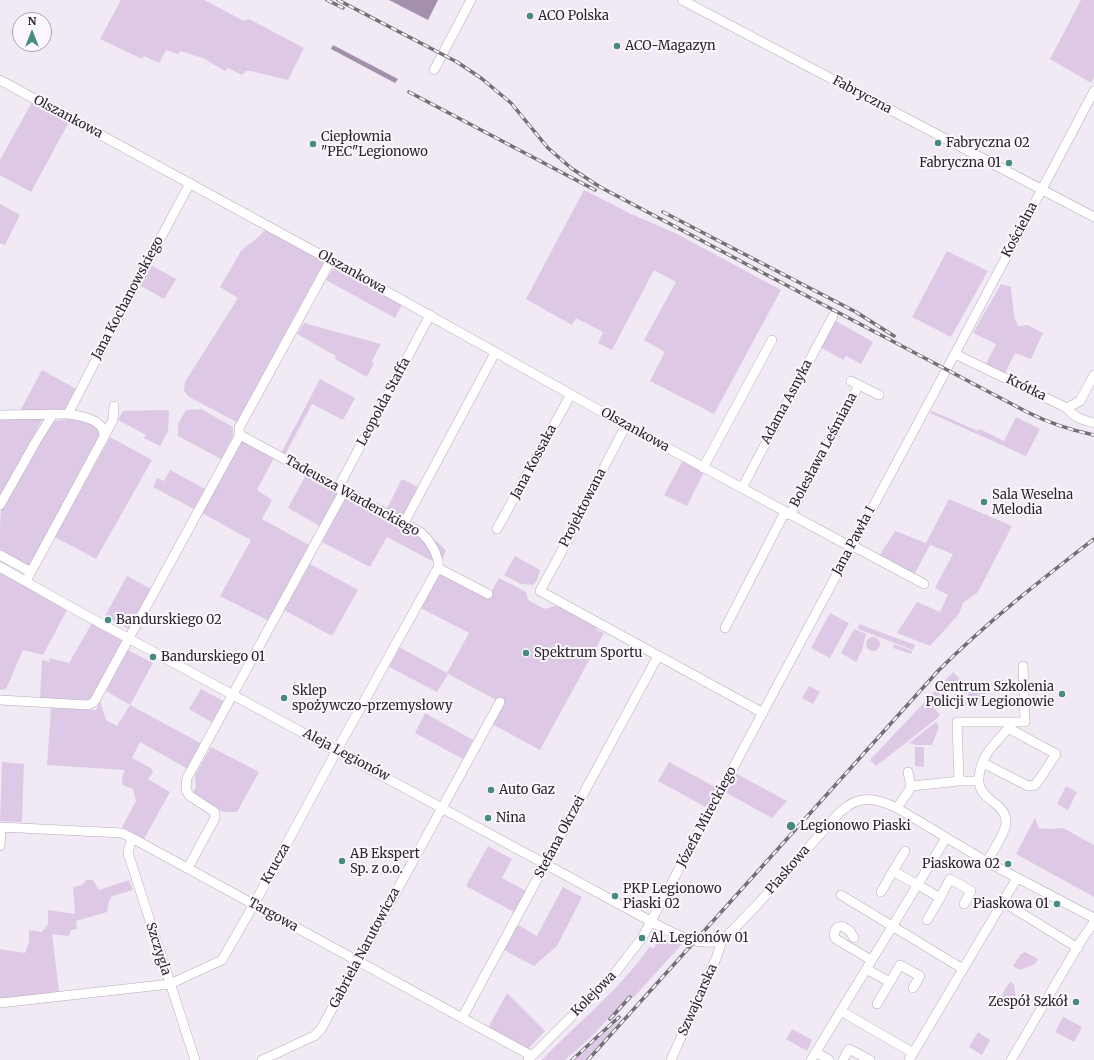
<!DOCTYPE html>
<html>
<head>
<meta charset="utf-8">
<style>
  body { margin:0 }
  #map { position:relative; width:1094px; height:1060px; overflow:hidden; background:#f1e9f4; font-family:Merriweather,serif }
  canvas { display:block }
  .north { position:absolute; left:12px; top:12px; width:40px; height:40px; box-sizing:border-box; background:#fcf7fe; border:1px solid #a8a4aa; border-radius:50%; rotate:0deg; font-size:11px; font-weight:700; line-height:16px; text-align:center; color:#2a272b }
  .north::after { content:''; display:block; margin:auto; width:14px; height:18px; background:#478b80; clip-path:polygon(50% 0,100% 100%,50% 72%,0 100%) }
</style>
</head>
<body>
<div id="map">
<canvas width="1094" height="1060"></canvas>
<div class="north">N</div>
</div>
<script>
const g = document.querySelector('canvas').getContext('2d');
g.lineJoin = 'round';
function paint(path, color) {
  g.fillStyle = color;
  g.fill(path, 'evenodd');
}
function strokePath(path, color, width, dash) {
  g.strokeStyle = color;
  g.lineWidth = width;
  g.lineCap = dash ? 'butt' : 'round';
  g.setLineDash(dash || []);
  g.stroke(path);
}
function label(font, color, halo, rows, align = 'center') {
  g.font = font + ' Merriweather,serif';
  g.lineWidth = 4;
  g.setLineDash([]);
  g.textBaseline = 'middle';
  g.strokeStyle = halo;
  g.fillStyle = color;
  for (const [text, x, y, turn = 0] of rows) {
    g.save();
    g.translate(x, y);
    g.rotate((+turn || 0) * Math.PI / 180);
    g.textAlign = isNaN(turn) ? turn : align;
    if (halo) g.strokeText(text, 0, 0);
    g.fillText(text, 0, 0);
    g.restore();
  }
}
const green = new Path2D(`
  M121 0H204L244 21 249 19 304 48 288 80 251 71H246L242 75 228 68 225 71 203 58 180 51 179 54 166 50 159 63 144 56 142 59 100 39Z
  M1081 0H1094V77L1091 83 1050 59Z
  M32 102 69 122 31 192 0 175V160Z
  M584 190 631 214 675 233 781 290 714 414 650 381 665 352 644 340 676 282 654 270 612 350 598 343 603 332 576 318 572 325 526 299Z
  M0 204 20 215 5 245 0 243Z
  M265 230 324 262 237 422 189 397 184 391 185 382 238 298 220 287 241 251 248 245 255 240Z
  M947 251 988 271 951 337 912 317Z
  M149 264 176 279 164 299 138 284Z
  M334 267 402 305 395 318 326 280Z
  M1001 284 1011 287 1014 316 1018 326 1028 325 1043 333 1031 359 1015 353 1004 375 985 366 996 344 973 333Z
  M834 320 873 342 861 364 846 356 844 360 820 347Z
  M304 323 381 344 372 361 374 363 367 377 335 359 336 356 297 334Z
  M42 370 78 390 66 412 19 413Z
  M320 379 355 398 343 420 312 404 286 453V456L281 453Z
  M201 409 233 427V436L221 459 178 436V424L186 410Z
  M169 410 168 431 160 446 144 438 146 435 118 420 123 411Z
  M932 411 978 431 980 429 1004 441 1016 417 1040 429 1026 456 930 413Z
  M42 417V420L0 497V418Z
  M78 418 91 424 101 432 29 567 0 549C0 539 0 521 1 512 5 498 43 429 54 422 60 419 70 419 78 418Z
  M110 437 152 460 96 559 55 537Z
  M246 441 275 456 257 490 272 500 262 519 309 545 269 621 220 596 251 540 202 513 241 442Z
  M683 460 704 472 687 506 664 495Z
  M170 470 205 489 194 509 153 487 157 478 164 481Z
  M307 473 335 489 337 495 320 526 288 508Z
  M402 479 421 489 405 520 386 510Z
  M351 497 422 536 428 544 434 562 387 537 370 567 322 542 345 499Z
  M949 499 1012 526 978 592 963 603 959 614 930 646 897 633 917 602 940 612 948 595 935 588 953 554 930 545 913 577 878 558 895 531 926 543Z
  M430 537C436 541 442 545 446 551L442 560Z
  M515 556 540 570 537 580 533 585 521 584 504 575Z
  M310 564 358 590 332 636 284 610Z
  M0 572 67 610 43 655 23 650 6 689 0 690Z
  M440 572 488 597 499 578 526 592 528 600 544 609 559 605 595 624 597 630 604 633 540 750 492 724 500 702 448 674 437 692 389 667 399 647 447 673 469 633 421 608Z
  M127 576 151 589 129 629 105 616Z
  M830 613 849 623 830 658 811 648Z
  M92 623 123 641 90 700 40 698 42 660 49 662 50 658 69 663Z
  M859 624 915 645 913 650 858 629Z
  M854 629 866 634 862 650 856 662 841 653Z
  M866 644a7 7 0 1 1 14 0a7 7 0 1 1-14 0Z
  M894 644 912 651 911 654 893 648Z
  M128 650 153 663 130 705 202 744 188 769 140 742 132 758 151 768 153 772 148 779 170 792 144 839 122 827 136 801 133 789 123 785C121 779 123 775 125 770L47 765 51 708 96 710 100 701 106 720 117 726 130 705 106 691Z
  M953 672 961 680 933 707 940 715 935 720 876 766 870 760Z
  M972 683 983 686 987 698 974 707 965 704Z
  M809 686 820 692 813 704 802 698Z
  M201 689 225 702 213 723 189 709Z
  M425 713 473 740 463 759 415 733Z
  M936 722 939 727 932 745H916L909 743Z
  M211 747 259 772 237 812H224L192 795 196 787 195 775Z
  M915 747H924V767L915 766Z
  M2 762 24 764 22 822 0 821Z
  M669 762 717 788 706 807 658 781Z
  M735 773 787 801 772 818 725 792Z
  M1066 786 1077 792 1068 810 1057 804Z
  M1035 818 1039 828 1051 829 1063 828 1094 845V897L1016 854Z
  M488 846 512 859 502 878 526 891 514 912 466 886Z
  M86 880H93L99 890 129 880 133 890 112 896 109 902 107 912 76 921 77 929 71 930 69 936 52 934 59 992 0 999V949L25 953 29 943V930L42 932 48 924V910L75 914 73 887 82 885Z
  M563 887 582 897 557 946 534 966 504 950 518 925 537 936Z
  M668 939 680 941 683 943 633 998 630 995 592 1036 565 1060H542C578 1022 620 990 650 946L653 949 658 941 663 943Z
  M1025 952 1038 959 1035 964 1020 970 1013 966 1021 954Z
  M1010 982 1014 984 1016 998 1011 1006 1002 1002C1000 994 1006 988 1010 982Z
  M507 993 545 1031 529 1048H526L488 1028Z
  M623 1017 586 1060H575Z
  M1063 1017 1082 1027 1074 1042 1055 1032Z
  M792 1029 812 1040 807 1051 786 1039Z
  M978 1032 990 1040 982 1055 969 1047Z`);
const water = new Path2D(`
  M389 0H438L428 20Z
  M333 45 398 79 395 83 331 49Z`);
const minor = new Path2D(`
  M682 0 1094 217
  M434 70 471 0
  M0 80 341 266 629 427 851 547H855L924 584
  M955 354 1067 408C1074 418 1083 420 1094 423
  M851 381 879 395
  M1067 408 1080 401 1094 375
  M68 414 102 348 190 183
  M0 415 68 414C81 416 103 419 104 435
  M626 425 572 529 570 536 540 591 763 713
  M240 435 420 532C429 539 440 556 438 568L488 594
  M240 435 239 428 331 260
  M703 468 772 340
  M338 488 430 315
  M742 488 833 316
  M0 505 35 443 53 414
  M790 515 859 385
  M404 523 495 353
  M497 529 571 394
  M0 555 31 572
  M0 567 76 610 643 917C666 929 702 954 727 936L757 905 840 812C859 794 876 798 897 808L987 862 1094 918
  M26 581 113 420 114 406
  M725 628 785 512
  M0 700 88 705 94 702 240 435
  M983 763 1028 786 1035 785 1043 774 1056 754 1008 728
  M908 772 911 787
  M959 781 957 722H1008
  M897 808 912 786 959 781H979
  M0 827 122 833 132 838 532 1056
  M132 838 128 853 195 1060
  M0 846 1 827
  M987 862C992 852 1005 834 1006 823 1007 796 963 804 985 757 990 747 1001 738 1008 728V722H1025L1023 666
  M188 868 215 818V813L213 811 190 796C185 791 186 785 187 778L344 491
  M893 871 905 851
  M920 886 940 898 927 920
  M881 892 893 871 914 883
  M841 895 963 969
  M940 898 950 879 971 891 964 904
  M1003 902 1078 948
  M854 938 850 931 842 926 838 927 835 931 834 936 836 939 871 960
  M866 969 890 982 900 965 920 976 913 988
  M0 1003 170 984 222 960 258 897 337 750 438 568
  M877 1004 890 982
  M841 1011 913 1053
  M462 1018 658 656
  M816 1052 829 1060
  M262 1060 314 1036 321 1029 500 702
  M528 1060 615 973 642 938 950 363 1094 91
  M671 1060 717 956 722 940
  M811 1060 946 838
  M843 1060 849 1049 870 1060
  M909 1060 1017 878
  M1011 1060 1081 941 1094 922`);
const rail = new Path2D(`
  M327 0 343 8
  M338 0 457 62 481 78 511 103 548 148 571 168 600 187 1027 412C1049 423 1070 430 1094 435
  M409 92 595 190
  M663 212 856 312 894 336
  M610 1019 630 997
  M572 1060 619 1017
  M588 1060 938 671C987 622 1040 581 1094 539`);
const markers = [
  [530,16,4,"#478b80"],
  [617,46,4,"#478b80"],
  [938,143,4,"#478b80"],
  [313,144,4,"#478b80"],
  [1009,163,4,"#478b80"],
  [984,502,4,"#478b80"],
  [108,620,4,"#478b80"],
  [526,653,4,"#478b80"],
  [153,657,4,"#478b80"],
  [1062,694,4,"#478b80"],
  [284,698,4,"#478b80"],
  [491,790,4,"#478b80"],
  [488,818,4,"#478b80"],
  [791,826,5,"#478b80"],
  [342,861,4,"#478b80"],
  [1008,864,4,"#478b80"],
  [615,896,4,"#478b80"],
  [1057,904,4,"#478b80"],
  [642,938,4,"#478b80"],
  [1076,1002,4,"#478b80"]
];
const poiNames = [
  ["ACO Polska",538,16],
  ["ACO-Magazyn",625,46],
  ["Ciepłownia",321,137],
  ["\"PEC\"Legionowo",321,152],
  ["Fabryczna 02",946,143],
  ["Fabryczna 01",1001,163,"right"],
  ["Sala Weselna",992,495],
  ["Melodia",992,510],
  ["Bandurskiego 02",116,620],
  ["Spektrum Sportu",534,653],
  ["Bandurskiego 01",161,657],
  ["Centrum Szkolenia",1054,687,"right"],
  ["Policji w Legionowie",1054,702,"right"],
  ["Sklep",292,691],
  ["spożywczo-przemysłowy",292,706],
  ["Auto Gaz",499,790],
  ["Nina",496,818],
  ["Legionowo Piaski",800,826],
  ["AB Ekspert",350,854],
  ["Sp. z o.o.",350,869],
  ["Piaskowa 02",1000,864,"right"],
  ["PKP Legionowo",623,889],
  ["Piaski 02",623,904],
  ["Piaskowa 01",1049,904,"right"],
  ["Al. Legionów 01",650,938],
  ["Zespół Szkół",1068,1002,"right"]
];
const streetNames = [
  ["Fabryczna",862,95,28],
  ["Olszankowa",68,117,28],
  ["Kościelna",1020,230,-62],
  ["Olszankowa",352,272,29],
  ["Jana Kochanowskiego",128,298,-62],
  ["Krótka",1026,388,26],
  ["Leopolda Staffa",384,402,-62],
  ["Adama Asnyka",787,402,-62],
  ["Olszankowa",635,430,29],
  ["Bolesława Leśmiana",824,450,-62],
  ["Jana Kossaka",534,462,-62],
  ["Tadeusza Wardenckiego",352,496,29],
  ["Projektowana",583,508,-63],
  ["Jana Pawła I",854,541,-62],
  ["Aleja Legionów",346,755,28],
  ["Józefa Mireckiego",707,817,-62],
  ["Stefana Okrzei",560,837,-62],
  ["Krucza",276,864,-61],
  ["Piaskowa",788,870,-49],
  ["Targowa",273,915,29],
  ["Gabriela Narutowicza",365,948,-62],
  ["Szczygla",158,949,72],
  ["Kolejowa",594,994,-45],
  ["Szwajcarska",698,1000,-66]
];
paint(green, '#ddc9e5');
paint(water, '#a48fac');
strokePath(minor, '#b3acb7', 10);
strokePath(minor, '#fff', 9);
strokePath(rail, '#736f75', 3.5);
strokePath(rail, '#fcf7fe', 2, [6]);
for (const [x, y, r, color] of markers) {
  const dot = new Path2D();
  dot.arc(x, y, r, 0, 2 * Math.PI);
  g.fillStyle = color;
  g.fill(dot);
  strokePath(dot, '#fcf7fe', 1.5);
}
label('13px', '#2a272b', '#fcf7fe', poiNames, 'left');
label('13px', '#2a272b', '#fcf7fe', streetNames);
</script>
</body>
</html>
